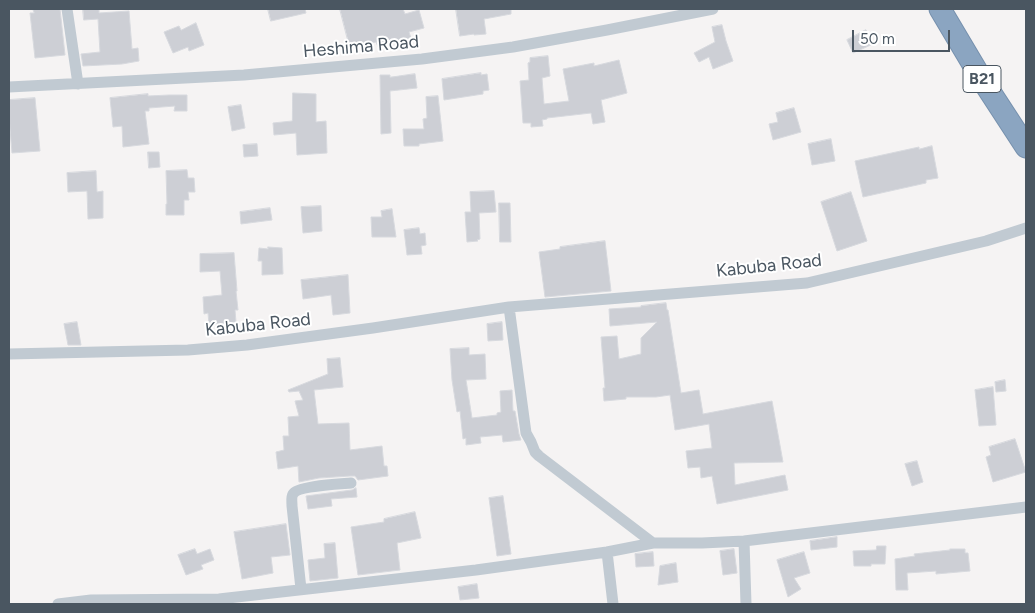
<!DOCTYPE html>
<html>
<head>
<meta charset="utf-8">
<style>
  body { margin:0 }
  #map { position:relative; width:1035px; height:613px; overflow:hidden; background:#f5f3f3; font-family:Figtree,sans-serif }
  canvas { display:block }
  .frame { position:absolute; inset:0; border:10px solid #4a5661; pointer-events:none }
  .scale { position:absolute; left:852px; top:30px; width:98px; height:22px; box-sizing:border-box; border:2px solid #4a5661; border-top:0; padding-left:6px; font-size:15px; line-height:18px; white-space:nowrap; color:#4a5661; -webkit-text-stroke:4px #fff; paint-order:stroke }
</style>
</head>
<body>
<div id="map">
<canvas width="1035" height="613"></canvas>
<div class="frame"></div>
<div class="scale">50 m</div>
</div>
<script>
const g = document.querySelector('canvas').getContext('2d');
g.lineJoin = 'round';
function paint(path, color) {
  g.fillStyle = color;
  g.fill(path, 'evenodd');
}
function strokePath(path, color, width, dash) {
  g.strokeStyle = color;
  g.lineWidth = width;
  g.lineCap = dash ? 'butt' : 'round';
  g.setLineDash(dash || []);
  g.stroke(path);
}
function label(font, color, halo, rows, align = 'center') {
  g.font = font + ' Figtree,sans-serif';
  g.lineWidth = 4;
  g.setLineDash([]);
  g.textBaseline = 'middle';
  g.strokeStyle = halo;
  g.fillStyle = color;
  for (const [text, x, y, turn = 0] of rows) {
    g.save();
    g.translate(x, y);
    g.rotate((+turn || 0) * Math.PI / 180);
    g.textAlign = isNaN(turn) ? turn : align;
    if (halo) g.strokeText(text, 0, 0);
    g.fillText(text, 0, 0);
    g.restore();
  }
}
const building = new Path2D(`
  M33 9H60L65 55 35 58 30 13H34Z
  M83 9H99V13L129 11 132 49 138 48 139 61 122 64 83 66 81 54 100 52 98 19 84 20Z
  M268 9H305L306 13 271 21Z
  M340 9H403L405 14 419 10 424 28 409 32 411 38 378 47 376 42 350 48Z
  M456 9H511V14L484 19 486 34 474 35V34L460 36Z
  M196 23 204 45 189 51 188 47 173 53 164 32 179 26 181 30Z
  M722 25 726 41 733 61 713 69 709 57 699 62 694 53 715 42 712 27Z
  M866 30 873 44 853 53 847 40Z
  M548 56 550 76 542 78 544 104 569 101 563 69 594 63V66L619 60 627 93 601 100 605 122 593 124 591 113 547 118V119L542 120 543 126 531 127V123H523L520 81 529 80 528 63 530 62V58Z
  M481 73V75L487 74 489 90 483 91V94L444 100 442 79Z
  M415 74 417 88 390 91 391 133 381 134 380 75H390V77Z
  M293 93 316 94V122L326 121 327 153 297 155 296 133 274 135 273 123 292 121Z
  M148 94V96L169 95H187V111H174L175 106 149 108V111H145L149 144 123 147 122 126 113 127 110 98Z
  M438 96 443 141 419 144V146H404L403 129H424L423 119 427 118 426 97Z
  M35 98 40 151 12 153 9 117V100Z
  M241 105 245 128 232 131 228 107Z
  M794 108 801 132 773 140 769 124 778 122 776 113Z
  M831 139 835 161 812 165 808 144Z
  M257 144 258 156 244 157 243 145Z
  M932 146 938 178 926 180V183L863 197 855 161 919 147V149Z
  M148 152H159L160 167 149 168Z
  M187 170 188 178H194L195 192H188L189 200H184V215H166V204H167L166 171Z
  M96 171 97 192 103 191V218L88 219 87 191 68 192 67 173Z
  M494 191 496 212 479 213 480 239 477 240 478 241 467 242 465 212H471L470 192Z
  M851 192 867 241 837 251 821 202Z
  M499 203H510L511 242H500Z
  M321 206 322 231 303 233 301 207Z
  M270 208 272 220 241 224 240 212Z
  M392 209 396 237H372L371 217H382L381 211Z
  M419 228 420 234 425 233 426 245 421 246 422 254 407 255 404 230Z
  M605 241 611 291 545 297 539 252 560 249V247Z
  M268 247 282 248 283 274 262 275V261H258L259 248 268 249Z
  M234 253 237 291H236L238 310H235L236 322 209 325 208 313 204 314 203 297 222 295 220 271 200 272V254Z
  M348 275 350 313 333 315 331 295 303 299 301 280Z
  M666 303 667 310H668L681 393 699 390 703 414 772 401 783 462 734 463 735 485 785 475 788 490 717 504 712 476 701 478 700 467 688 468 686 451 712 448 709 424 675 430 670 395 656 397H626V399L604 401 603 388H605L601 337 617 336 619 359 641 354V338L657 322 610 326 609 309 641 307V306Z
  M77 322 81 345H68L64 324Z
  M502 322 503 340 488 341 487 324Z
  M469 348V355L485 354 486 379 466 380 472 418 497 415V413L501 412 500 391 512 390 513 411H515L519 434 521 440 503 442 502 435 480 437 481 443 466 445V438L463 439 460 411 457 412 452 380 450 349Z
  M340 358 343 387 314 390 318 424 349 423 350 450 382 446 384 466H387L388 476 358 480 355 476H350L319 478 299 482 298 466 278 469 276 452 284 450 283 436H289L288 417 299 416 295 401 303 400 299 391 289 392 288 390 328 374 327 359Z
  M1005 380 1006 391 996 392 995 382Z
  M993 387 996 425 979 426 975 390Z
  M1015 439 1026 472 993 482 986 457 991 455 989 447Z
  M917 461 923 482 912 486 905 464Z
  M356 488 357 497 331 499 332 506 308 509 306 496 352 490Z
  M503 496 511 554 497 556 489 498Z
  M415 512 421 538 397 543 400 570 358 575 351 527 384 522V519Z
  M286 524 290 555 271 557 273 573 242 579 234 532Z
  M837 537V547L811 550 810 541Z
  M335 543 338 578 310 581 308 560 325 558 324 544Z
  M877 546H886L885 564H871V566H854L853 551 876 550Z
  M195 549 197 554 210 549 214 560 201 565 203 569 186 575 178 555Z
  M734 549 737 573 723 575 720 551Z
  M950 549H965V553H968L970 571 936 574V571L907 573 908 590H896L895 559 915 556 914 554 950 550Z
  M653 552 654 566 636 567 635 554Z
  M804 552 810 573 794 578 801 589 788 597 777 560Z
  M676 563 678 582 658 585 660 566Z
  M477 584 479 598 460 600 458 587Z`);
const street = new Path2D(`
  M67 9 78 84
  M9 87 244 75 422 59 513 47 607 30 713 9
  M509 307 526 433 531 442 535 452 539 456 653 543
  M9 354 188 350 247 345 373 328 509 307 807 283 986 241 1026 228
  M744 541 746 604
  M607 552 613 604
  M301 589 292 506C292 502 291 497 293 494 297 486 341 484 351 483
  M58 604 91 600 219 599 476 570 607 552 653 543H702L744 541 1026 507`);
const highway = new Path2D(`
  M940 9 981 78 1026 147`);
const shields = [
  [982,79,38]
];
const shieldNames = [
  ["B21",982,79]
];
const streetNames = [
  ["Heshima Road",361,47,-5],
  ["Kabuba Road",769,266,-6],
  ["Kabuba Road",258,325,-6]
];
paint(building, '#cdcfd5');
strokePath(building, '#d7d9de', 1);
strokePath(highway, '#7690ad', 23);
strokePath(street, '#c1cad2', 11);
strokePath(highway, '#8ba5c1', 21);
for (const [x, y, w] of shields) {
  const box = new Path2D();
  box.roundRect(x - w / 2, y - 13.5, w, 27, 4);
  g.fillStyle = '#fff';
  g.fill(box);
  strokePath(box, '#4a5661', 1);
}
label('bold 16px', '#4a5661', null, shieldNames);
label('18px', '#4a5661', '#fff', streetNames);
</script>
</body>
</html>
